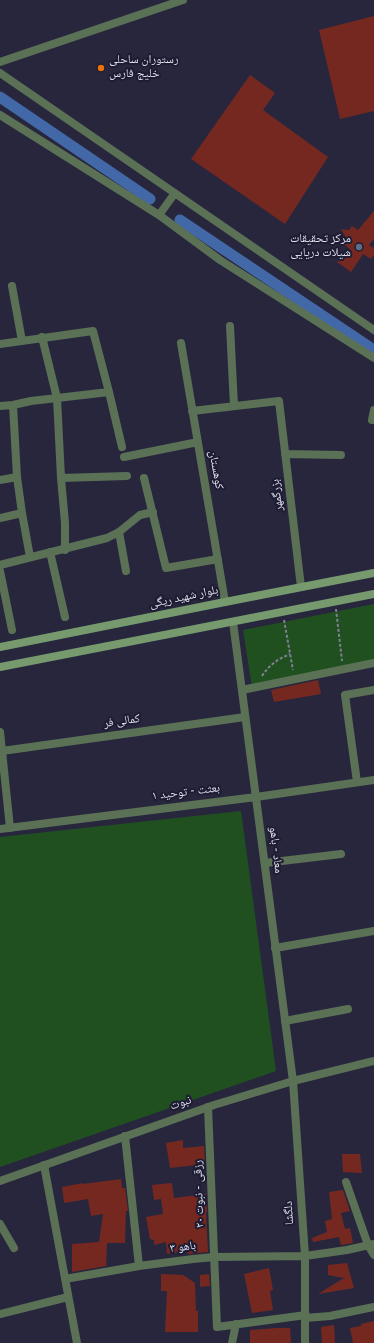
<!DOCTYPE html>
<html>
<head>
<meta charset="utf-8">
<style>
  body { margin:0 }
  canvas { display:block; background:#27263d }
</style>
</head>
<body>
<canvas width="374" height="1343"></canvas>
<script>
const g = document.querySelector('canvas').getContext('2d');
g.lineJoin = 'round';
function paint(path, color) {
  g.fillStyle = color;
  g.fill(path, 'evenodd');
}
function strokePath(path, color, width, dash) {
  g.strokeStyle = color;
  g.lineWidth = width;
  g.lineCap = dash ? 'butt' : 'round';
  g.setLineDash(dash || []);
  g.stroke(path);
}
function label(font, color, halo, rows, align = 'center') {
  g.font = font + ' Overpass,"Noto Naskh Arabic",sans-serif';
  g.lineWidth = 4;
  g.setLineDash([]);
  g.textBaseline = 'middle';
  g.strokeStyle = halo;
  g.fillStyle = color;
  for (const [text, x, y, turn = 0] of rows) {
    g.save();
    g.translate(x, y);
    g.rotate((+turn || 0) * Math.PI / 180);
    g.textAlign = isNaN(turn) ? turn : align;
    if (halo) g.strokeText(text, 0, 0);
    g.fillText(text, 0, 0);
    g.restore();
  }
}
const green = new Path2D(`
  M374 604V663L252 687 243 630Z
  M241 811 276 1071 0 1167V837Z`);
const canal = new Path2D(`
  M0 97 150 199
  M180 220 374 350`);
const building = new Path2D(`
  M374 16V111L340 119 319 30Z
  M250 75 275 93 263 110 328 157 285 224 191 159Z
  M374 211V239L369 245 374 248V255L371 259 363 254 351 272 337 262 350 249 341 242 345 236 341 229 349 230 352 226 358 230Z
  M318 680 321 694 274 702 271 690Z
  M183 1140V1148L204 1146 205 1164 170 1168 166 1143Z
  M342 1154H360L362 1173 343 1172Z
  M121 1179 122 1188H125L128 1211H126L125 1243H107L106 1266 72 1272V1244L99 1242 103 1214 91 1216 88 1199 64 1203 62 1187 83 1183V1184Z
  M172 1183 174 1198 206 1194 207 1212 206 1213 208 1252 188 1254V1250L167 1254 166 1242 154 1245V1240L150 1239 146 1217 163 1214 161 1199 154 1200 152 1185Z
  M343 1190 350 1211 341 1213 345 1229 350 1228 353 1243 341 1245 339 1237 313 1242 312 1238 327 1232 325 1221 332 1219 329 1192Z
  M347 1263 354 1288 318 1294 344 1278 328 1275V1265Z
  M269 1268 273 1290 270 1291 273 1310 252 1313 244 1274Z
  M161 1274 183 1275 195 1283 196 1311H198V1332H165L167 1291H161Z
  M209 1274 210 1286 200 1287V1275Z
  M374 1321V1343H353L350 1328 361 1326V1324Z
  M334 1325 335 1343H322L321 1327Z
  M277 1328H290L291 1343H250V1330Z`);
const path = new Path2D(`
  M336 609 342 661
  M284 620 293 670
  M262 676C269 665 278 659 290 654`);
const minor = new Path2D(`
  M0 62 183 0
  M12 286 22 341
  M230 326 234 406
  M42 337 57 398 61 478 65 523V550
  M181 343 225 602
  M0 344 93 331 109 392 122 447
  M13 405 17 477 22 513 30 557
  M0 406 13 405 31 401 109 392
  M192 411 279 401 301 587
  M372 420 374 410
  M285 454 341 455
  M124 457 198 442
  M61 478 127 476
  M144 478 166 568 218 559
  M0 480 17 477
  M0 518 22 513
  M119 532 126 571
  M50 552 65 617
  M0 565 107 538 119 532 140 515 153 512
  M0 571 12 630
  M242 690 374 663
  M0 732 10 828
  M2 751 245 717
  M357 782 345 695 374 690
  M265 863 341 854
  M275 948 374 931
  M285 1021 348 1009
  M293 1081 305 1256V1343
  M208 1107 217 1327 306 1315
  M125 1136 139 1266
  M44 1165 77 1343
  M346 1182 368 1245 374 1255
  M0 1224 14 1248
  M65 1279 139 1266 193 1259 214 1257 305 1256 347 1250 374 1244
  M0 1314 68 1297
  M305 1318 330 1316 374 1307
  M232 1343 236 1324`);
const tertiary = new Path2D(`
  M0 73 374 330
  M0 115 159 215 220 260 374 358
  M159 215 175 193
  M233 622 293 1081
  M0 829 256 797 374 780
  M0 1181 214 1105 293 1081 374 1061`);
const secondary = new Path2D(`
  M0 647 225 602 374 573
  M0 667 374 594`);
const markers = [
  [101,68,4,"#e8710a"],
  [359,247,4,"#5c6f8a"]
];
const poiNames = [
  ["رستوران ساحلی",109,61],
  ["خلیج فارس",109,75],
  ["مرکز تحقیقات",351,240,"right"],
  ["شیلات دریایی",351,254,"right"]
];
const streetNames = [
  ["کوهستان",215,470,80],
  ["بزرگمهر",278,495,-97],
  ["بلوار شهید ریگی",184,598,-12],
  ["کمالی فر",122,722,-8],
  ["بعثت - توحید ۱",186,793,-7],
  ["معاد - باهو",275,850,83],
  ["نبوت",181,1104,-19],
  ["رزقی - نبوت ۲۰",200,1194,-92],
  ["دلگشا",290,1213,-94],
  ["باهو ۳",183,1248,-7]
];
paint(green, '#20501f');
strokePath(canal, '#4268a8', 11);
paint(building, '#75281f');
strokePath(path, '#818093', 2, [3, 2]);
strokePath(minor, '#5b7156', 8);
strokePath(tertiary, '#5b7156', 8);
strokePath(secondary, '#769a6e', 8);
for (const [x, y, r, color] of markers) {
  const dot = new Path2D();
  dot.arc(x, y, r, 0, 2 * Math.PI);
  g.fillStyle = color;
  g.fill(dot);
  strokePath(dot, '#1d1c32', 1.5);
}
label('12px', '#dfdfee', '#1d1c32', poiNames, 'left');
label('12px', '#dfdfee', '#1d1c32', streetNames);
</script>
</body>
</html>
